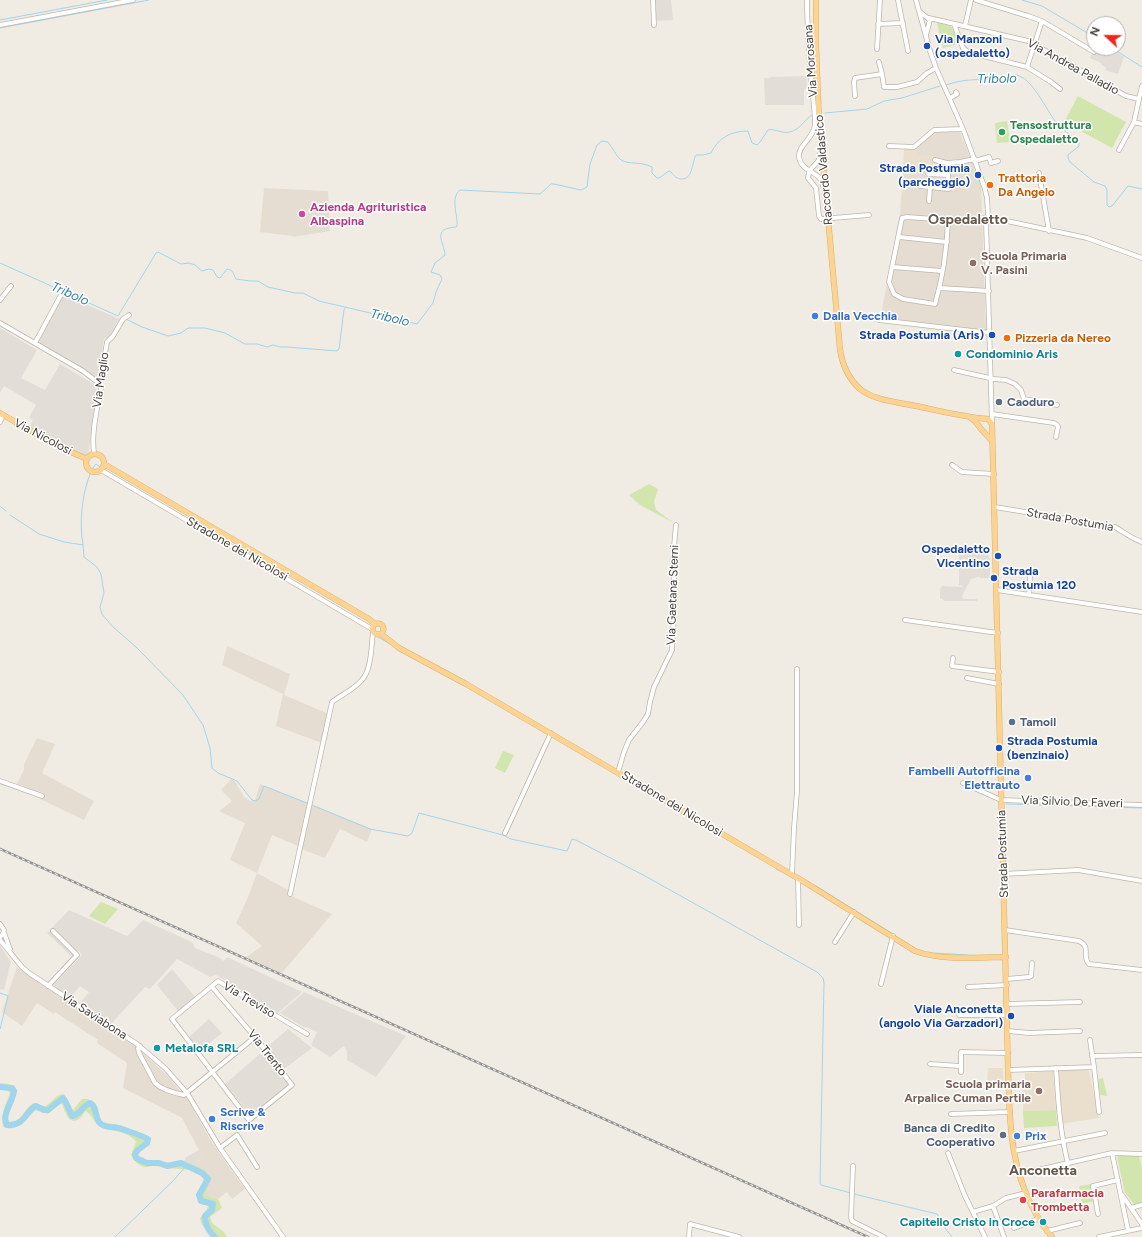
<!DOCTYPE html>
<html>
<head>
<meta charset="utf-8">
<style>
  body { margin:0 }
  #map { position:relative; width:1142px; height:1237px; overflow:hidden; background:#f1ece3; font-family:Figtree,sans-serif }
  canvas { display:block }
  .north { position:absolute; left:1086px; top:16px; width:40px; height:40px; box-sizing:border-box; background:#fff; border:1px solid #b4b1ae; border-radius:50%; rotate:292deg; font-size:11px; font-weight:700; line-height:16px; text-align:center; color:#433b34 }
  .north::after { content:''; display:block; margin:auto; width:14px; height:18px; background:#f32418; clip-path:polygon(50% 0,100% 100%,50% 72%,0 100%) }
</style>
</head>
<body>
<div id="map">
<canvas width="1142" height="1237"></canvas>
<div class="north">N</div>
</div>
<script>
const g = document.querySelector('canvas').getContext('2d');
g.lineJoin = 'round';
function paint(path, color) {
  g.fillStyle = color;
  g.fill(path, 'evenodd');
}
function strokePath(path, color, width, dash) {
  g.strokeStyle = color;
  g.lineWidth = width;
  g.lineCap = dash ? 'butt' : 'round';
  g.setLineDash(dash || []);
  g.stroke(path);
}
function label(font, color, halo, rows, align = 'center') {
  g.font = font + ' Figtree,sans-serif';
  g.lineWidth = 3;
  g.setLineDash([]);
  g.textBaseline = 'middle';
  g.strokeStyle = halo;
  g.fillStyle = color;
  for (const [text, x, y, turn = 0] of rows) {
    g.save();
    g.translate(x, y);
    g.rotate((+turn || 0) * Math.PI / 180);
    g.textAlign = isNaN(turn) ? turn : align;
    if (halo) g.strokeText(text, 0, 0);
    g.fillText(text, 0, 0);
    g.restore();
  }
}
const residential = new Path2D(`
  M934 129 959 130 981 184 986 331 880 320 900 214 905 147 913 145Z
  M264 188 328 191 330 231 293 237V236L260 232Z
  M227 646 290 674 284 695 329 714 322 743 276 726 283 694 222 665Z
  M37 738 55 744 42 773 94 801 84 820 15 787 24 770V764Z
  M231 779 235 781 244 797 250 801 255 800 260 784 372 829 367 842 340 829 325 858 298 848V846L272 835 257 873 290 891 289 895 332 914 282 973 246 957 262 946 236 923 249 895 257 873 230 860 245 823 219 811 232 801 221 790Z
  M17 967 42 985 131 1042 170 1078 185 1097 188 1100 213 1144 245 1189 232 1199 227 1192 218 1199 204 1195 211 1177 199 1167H196L202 1156 182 1118 123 1088 127 1063 97 1043 98 1040 55 1012 54 1014 37 1003 22 1026 2 1012Z`);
const industrial = new Path2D(`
  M655 0H671L673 20 656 21Z
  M1095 48H1109L1124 57 1118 74 1105 70 1106 68 1101 64V63L1090 58Z
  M806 76 807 88 804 90V105H765L764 78H770V77Z
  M63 294 119 319 108 339 104 338 98 379 37 343Z
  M0 328 37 350 21 378 45 390 60 364 97 386 88 456 74 453 29 427 33 420 29 418 36 405 4 386 0 393Z
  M959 549 987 553 990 559V578H980V577H978L971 579 962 596 963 599H977V601H945L940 598V589L942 586 962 587 963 586 959 585Z
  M69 910 127 936 143 920 192 942 195 948 218 957 224 961 227 957 302 992 278 1013 216 975 210 977 177 959 150 989 145 987 111 1024 79 1004 89 992 80 986 70 998 54 987V985L56 982 82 955 79 951 76 953 72 957 47 933Z
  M0 945 11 962 4 990 1 989 0 991Z
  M172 969 196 998 178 1011 157 985Z
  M304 992 406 1036 376 1077 347 1060V1051L344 1046 330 1057 311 1045 317 1032 306 1027H304L280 1013Z
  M209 1019 222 1033 200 1051 189 1037Z
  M288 1029 312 1048 284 1069 266 1048Z
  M262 1052 285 1079 289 1085 250 1115 225 1084Z
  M199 1150 202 1156 196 1167 184 1162 186 1157Z`);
const education = new Path2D(`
  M916 148 918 150V155L934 156V163L944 164V173L903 171 904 149H913Z
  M988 1068H1003L1004 1084H987Z
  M1085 1068 1089 1071 1099 1118 1061 1124 1058 1071 1059 1070Z
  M1053 1071 1056 1110 1023 1111V1084H1025V1073Z`);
const green = new Path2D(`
  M938 22 952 27 959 44 943 48 937 23Z
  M1078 96 1126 122 1112 148 1064 122Z
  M1007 121 1010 142 997 143 995 123Z
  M649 484 658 489 654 502 656 510 674 523 640 505 629 495Z
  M503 751 514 755 505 773 495 768Z
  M101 902 118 909 105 924 89 916Z
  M1103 1078 1107 1096 1100 1095 1098 1079Z
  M0 1083 9 1084 16 1089 5 1118 6 1121 9 1124C22 1122 24 1108 34 1103 37 1104 41 1106 44 1106 50 1106 54 1095 63 1094L68 1100 73 1110 82 1099C95 1097 97 1112 102 1122L118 1125 128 1130 144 1134 149 1137 150 1145 139 1151 137 1156 145 1161 158 1160 170 1163 181 1161 199 1167 205 1171 211 1177 205 1195 218 1199 222 1208 210 1217 212 1223 224 1232 227 1237H211L201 1223 200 1218 207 1209 208 1206 206 1203 199 1201 196 1196C198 1189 203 1184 204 1177 194 1167 178 1170 165 1168 162 1167 159 1166 156 1166 153 1165 150 1167 147 1167 139 1167 134 1161 131 1155L136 1142C130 1131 111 1132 101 1127 93 1124 93 1114 85 1111 83 1114 82 1117 79 1119 68 1126 65 1111 62 1104H60L48 1114 35 1110C27 1119 17 1133 3 1127 0 1115 5 1105 10 1094L9 1092 6 1090H0Z
  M1056 1110 1057 1126 1024 1128 1023 1111Z
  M1118 1155 1139 1156 1142 1168V1202L1134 1204 1125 1193 1117 1157Z
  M1091 1184 1094 1201 1082 1204 1079 1186Z`);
const stream = new Path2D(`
  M1022 0 1042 6 1094 37
  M0 20 107 0
  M0 28 149 0
  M1112 48 1142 67
  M946 85C962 79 975 80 992 79 1000 78 1009 74 1016 75 1032 77 1046 110 1056 122 1062 130 1071 135 1079 142V146L1068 155V158L1070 162 1094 182 1105 186 1107 190V205L1109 207 1112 206 1128 186 1142 189
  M825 113 867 109 884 101 902 98 940 86
  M0 263 118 316 156 253 158 252 181 264 189 263 195 265 202 271 209 269 213 270 217 277 220 278 227 269C234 270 233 274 236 279L250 281H258L268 287 295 293H303L319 301 417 324 433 303 436 292 442 279 440 275 431 272 435 263 445 255C444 241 431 229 456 227L457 226C458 215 450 198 460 190L540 194 551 184H554L581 190 587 187 590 164 597 145 602 141 608 142C613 148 615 155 621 160 630 165 641 161 652 167V173L657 178H659L669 171 671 172C674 176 677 179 682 179 693 179 692 162 696 155H703L711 153C718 138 731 131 748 131L752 143 757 145 760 142 768 130C775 128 782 134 789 132 799 131 804 120 812 115
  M126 319 142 327 168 336 181 333 188 328H205L225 333 245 344H257L267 347 273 345 280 347H287L337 351 339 349 344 310 346 307
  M93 468 96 464 103 469
  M0 506 6 511
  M178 513 191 520
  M10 515 39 534 64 542 83 545C79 523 82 492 91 472
  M83 545 84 557 97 567 101 574 104 593 100 607 102 614 111 625 137 648 183 695 203 725 210 748 212 768 218 773 237 781 252 800 255 801 259 799 264 786 307 803
  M378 637 390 644
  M1006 804 1142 808
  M312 805 370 829 408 836 412 833 419 813 503 835 511 839 567 851 572 839 576 840 645 876 817 972 823 978 824 983 820 1183 821 1185 851 1193
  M1000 836V856
  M776 869 794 878
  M816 886 893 934
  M895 936 906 943
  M935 953 968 955
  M0 993 8 996 1 1025
  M0 1029 1 1026
  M854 1194 937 1214 945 1228 952 1237
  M115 1237 173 1181 186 1166`);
const river = new Path2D(`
  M0 1087 12 1088 14 1091C13 1102 1 1115 7 1125 27 1125 24 1112 36 1106L44 1110H48L63 1098 65 1101 72 1116C80 1115 82 1106 90 1103 98 1107 94 1119 101 1124 107 1129 115 1126 122 1129 130 1132 141 1135 148 1139L147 1143 138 1150 135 1154 136 1158 147 1163H159L167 1166 181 1163 202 1173 208 1179 199 1195 201 1201 213 1204 212 1210 205 1216C205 1225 208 1231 215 1237`);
const minor = new Path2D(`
  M653 0 654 25
  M807 0C807 25 809 51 811 76 812 92 815 109 815 125 814 138 798 145 799 157 801 173 822 171 823 186
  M898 0 908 51
  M916 0 930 51 936 68 963 129 984 186 987 198 988 215 991 218 990 221 987 222
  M976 0 1028 16 1042 21 1094 52
  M920 12 930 20 926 35
  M929 18 1028 41 1126 96 1139 99 1134 122 1119 150
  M878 24 903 23
  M954 24 963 48 968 52 1027 67 1051 82 1060 89
  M0 25 133 0
  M965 26 971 0
  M877 49 880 0
  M879 62 882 74
  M1027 67 1042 21
  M855 96 854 82 855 78 882 74 884 87H897L917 82 927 73 936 68
  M950 98 957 94 956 92
  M1139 99 1142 86
  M1134 122 1142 124
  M889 146 914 147 934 130 963 129
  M820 154C820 166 809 164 808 178L816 188 819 216 821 219H825
  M935 160 947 163
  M975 161 989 157 991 163 998 161
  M1039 173 1049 231
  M928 174 948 175
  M920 186 949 189 947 163 960 162 975 159
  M1020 193H1043
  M929 201 930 187
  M833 218 869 215
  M991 219 1007 221 1087 238 1142 258
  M948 220C947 248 943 277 935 304L903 299 894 294 889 282 902 218 907 217 948 220H964L985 218
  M986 221 992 424
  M899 237 947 242
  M893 267 942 271
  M940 288 989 291
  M0 300 11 286
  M879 320 990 333
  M0 323 83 371 100 384
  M35 343 61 295
  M954 370 994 379 1006 380 1015 384 1021 390 1024 399 1057 405
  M992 414 1054 423 1057 425 1058 427 1056 437
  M0 422 3 415
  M94 453C92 439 94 424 97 409 98 401 103 392 100 384L107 342 113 336 123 319 129 315
  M952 465 962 472 994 474
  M101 470 372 629
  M995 507 1115 527C1124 532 1132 539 1142 542
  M997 590 1142 612
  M1029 594 1030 576
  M905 620 998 633
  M953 658 952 666 999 672
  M967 678 999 684
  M618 772 624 752 629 740 643 722 648 714 650 702 654 687 672 650 675 596 673 558 676 525
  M0 781 42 796
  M963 783 1001 800 1142 805
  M505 833 551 733
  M792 874 794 828 797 791V669
  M1003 874 1078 870 1142 881
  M798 878 799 925
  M290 894 332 702C341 695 353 690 361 681 372 670 371 647 373 632
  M0 924 4 930 3 934 0 937
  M1005 930 1079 941C1092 947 1081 957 1089 964L1142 970
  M4 933 10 949
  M0 940 22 967 29 973 137 1044 165 1068 187 1093 220 1148 283 1237
  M835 942 854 912
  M1007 979 1029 977 1031 976 1032 963
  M881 984 893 936
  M48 986 77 955 53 931
  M212 987 255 1037 292 1085 249 1120 172 1019 218 981 307 1034
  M968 987 1007 985
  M1007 1004 1080 1002
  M959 1015H1008
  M1008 1031 1029 1033 1080 1031
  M1090 1040 1094 1067
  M140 1046 138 1048 139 1053 155 1083C162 1090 174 1093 184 1095L255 1037
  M1092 1056 1142 1055
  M930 1064 960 1066
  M1056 1068C1058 1101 1060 1132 1068 1164
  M1008 1070 1094 1067 1099 1112
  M961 1072V1052L1008 1053
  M951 1114 1010 1112
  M220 1148 237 1135 257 1167
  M1014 1151 1105 1133
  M948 1153 965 1196 985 1237
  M1112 1153 1128 1230
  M853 1166 851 1217 852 1221 884 1237
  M1020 1174 1112 1153 1142 1154
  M1122 1195 1142 1224
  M1131 1208 1142 1205
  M973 1212 993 1206
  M1098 1214 1093 1186 1118 1180
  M1014 1228 1038 1219
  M1047 1231 1080 1223
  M689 1237 690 1224 739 1237
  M1004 1237 993 1206 1006 1198 1026 1193
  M1099 1237 1142 1228`);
const major = new Path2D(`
  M816 0V45L819 120 840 349C842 364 848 378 860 389 875 401 898 402 916 406 940 411 964 417 988 419L992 424 1008 1070C1009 1092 1009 1115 1012 1138 1016 1173 1029 1210 1052 1237
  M0 413 57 446 87 459
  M971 418 975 421 981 429 992 441
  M86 463a9 9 0 1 1 18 0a9 9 0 1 1-18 0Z
  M104 464 369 619 375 624
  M372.5 629a5.5 5.5 0 1 1 11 0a5.5 5.5 0 1 1-11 0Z
  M381 634 399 648 466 684 806 883 915 951C942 961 978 957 1006 957`);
const rail = new Path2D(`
  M0 849 868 1237`);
const markers = [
  [927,46,4,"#1a4fb4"],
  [1002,132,4,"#2e9e5b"],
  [978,175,4,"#1a4fb4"],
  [990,185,4,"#e8710a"],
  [302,214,4,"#d1479c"],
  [973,263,4,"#8d6e63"],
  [815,316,4,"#3f7fe0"],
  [992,335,4,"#1a4fb4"],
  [1007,338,4,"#e8710a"],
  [958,354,4,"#0f9aa8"],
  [999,402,4,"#5c6f8a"],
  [998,556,4,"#1a4fb4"],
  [994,578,4,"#1a4fb4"],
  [1012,722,4,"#5c6f8a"],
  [999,748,4,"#1a4fb4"],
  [1028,778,4,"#3f7fe0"],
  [1011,1016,4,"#1a4fb4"],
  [157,1048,4,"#0f9aa8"],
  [1039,1091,4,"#8d6e63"],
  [212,1119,4,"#3f7fe0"],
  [1003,1135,4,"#5c6f8a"],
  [1017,1136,4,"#3f7fe0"],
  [1023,1200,4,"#e0444e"],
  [1043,1222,4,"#0f9aa8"]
];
const transitNames = [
  ["Via Manzoni",935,39,"left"],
  ["(ospedaletto)",935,53,"left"],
  ["Strada Postumia",970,168],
  ["(parcheggio)",970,182],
  ["Strada Postumia (Aris)",984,335],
  ["Ospedaletto",990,549],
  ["Vicentino",990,563],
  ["Strada",1002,571,"left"],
  ["Postumia 120",1002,585,"left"],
  ["Strada Postumia",1007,741,"left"],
  ["(benzinaio)",1007,755,"left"],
  ["Viale Anconetta",1003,1009],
  ["(angolo Via Garzadori)",1003,1023]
];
const streetNames = [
  ["Via Morosana",811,61,-94],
  ["Via Andrea Palladio",1073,67,29],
  ["Raccordo Valdastico",824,170,-95],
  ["Via Maglio",101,380,-82],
  ["Via Nicolosi",43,437,28],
  ["Strada Postumia",1070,520,10],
  ["Stradone dei Nicolosi",237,549,30],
  ["Via Gaetana Sterni",673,595,-88],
  ["Via Silvio De Faveri",1072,802,2],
  ["Stradone dei Nicolosi",672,804,31],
  ["Strada Postumia",1003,854,-92],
  ["Via Treviso",249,1000,31],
  ["Via Saviabona",94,1016,33],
  ["Via Trento",267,1053,52]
];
const leisureNames = [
  ["Tensostruttura",1010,125],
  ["Ospedaletto",1010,139]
];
const foodNames = [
  ["Trattoria",998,178],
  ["Da Angelo",998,192],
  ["Pizzeria da Nereo",1015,338]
];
const hotelNames = [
  ["Azienda Agrituristica",310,207],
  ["Albaspina",310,221]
];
const educationNames = [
  ["Scuola Primaria",981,256],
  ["V. Pasini",981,270],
  ["Scuola primaria",1031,1084,"right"],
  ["Arpalice Cuman Pertile",1031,1098,"right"]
];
const shopNames = [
  ["Dalla Vecchia",823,316],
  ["Fambelli Autofficina",1020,771,"right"],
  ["Elettrauto",1020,785,"right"],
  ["Scrive &",220,1112],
  ["Riscrive",220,1126],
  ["Prix",1025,1136]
];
const cultureNames = [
  ["Condominio Aris",966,354],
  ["Metalofa SRL",165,1048],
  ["Capitello Cristo in Croce",1035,1222,"right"]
];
const serviceNames = [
  ["Caoduro",1007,402],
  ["Tamoil",1020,722],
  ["Banca di Credito",995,1128,"right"],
  ["Cooperativo",995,1142,"right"]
];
const healthNames = [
  ["Parafarmacia",1031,1193],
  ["Trombetta",1031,1207]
];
const waterNames = [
  ["Tribolo",997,79,-1],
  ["Tribolo",70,294,24],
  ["Tribolo",390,318,13]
];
const quarterNames = [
  ["Ospedaletto",968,220],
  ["Anconetta",1043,1171]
];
paint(residential, '#e5ddd1');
paint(industrial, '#e3ddd8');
paint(education, '#eadfcd');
paint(green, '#d1e5ad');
strokePath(stream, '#a0d5ed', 1);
strokePath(river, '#a0d5ed', 6);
strokePath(minor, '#bfb5a9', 5.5);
strokePath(major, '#dfae63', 6);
strokePath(minor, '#fff', 4);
strokePath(major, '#fbd393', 5);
strokePath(rail, '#939393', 2.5);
strokePath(rail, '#fff', 1, [3]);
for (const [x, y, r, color] of markers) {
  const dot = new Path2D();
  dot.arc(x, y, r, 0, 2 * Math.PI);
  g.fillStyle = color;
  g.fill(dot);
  strokePath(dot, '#fff', 1.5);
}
label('bold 12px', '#164399', '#fff', transitNames, 'right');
label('12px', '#433b34', '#fff', streetNames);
label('bold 12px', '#27864d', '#fff', leisureNames, 'left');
label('bold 12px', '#c56008', '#fff', foodNames, 'left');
label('bold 12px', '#b23c85', '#fff', hotelNames, 'left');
label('bold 12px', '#785e54', '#fff', educationNames, 'left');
label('bold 12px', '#366cbe', '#fff', shopNames, 'left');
label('bold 12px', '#0d838f', '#fff', cultureNames, 'left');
label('bold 12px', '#4e5e75', '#fff', serviceNames, 'left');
label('bold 12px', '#be3a42', '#fff', healthNames, 'left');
label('italic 13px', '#2f7da2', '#fff', waterNames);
label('bold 14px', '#65584b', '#fff', quarterNames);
</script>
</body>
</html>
